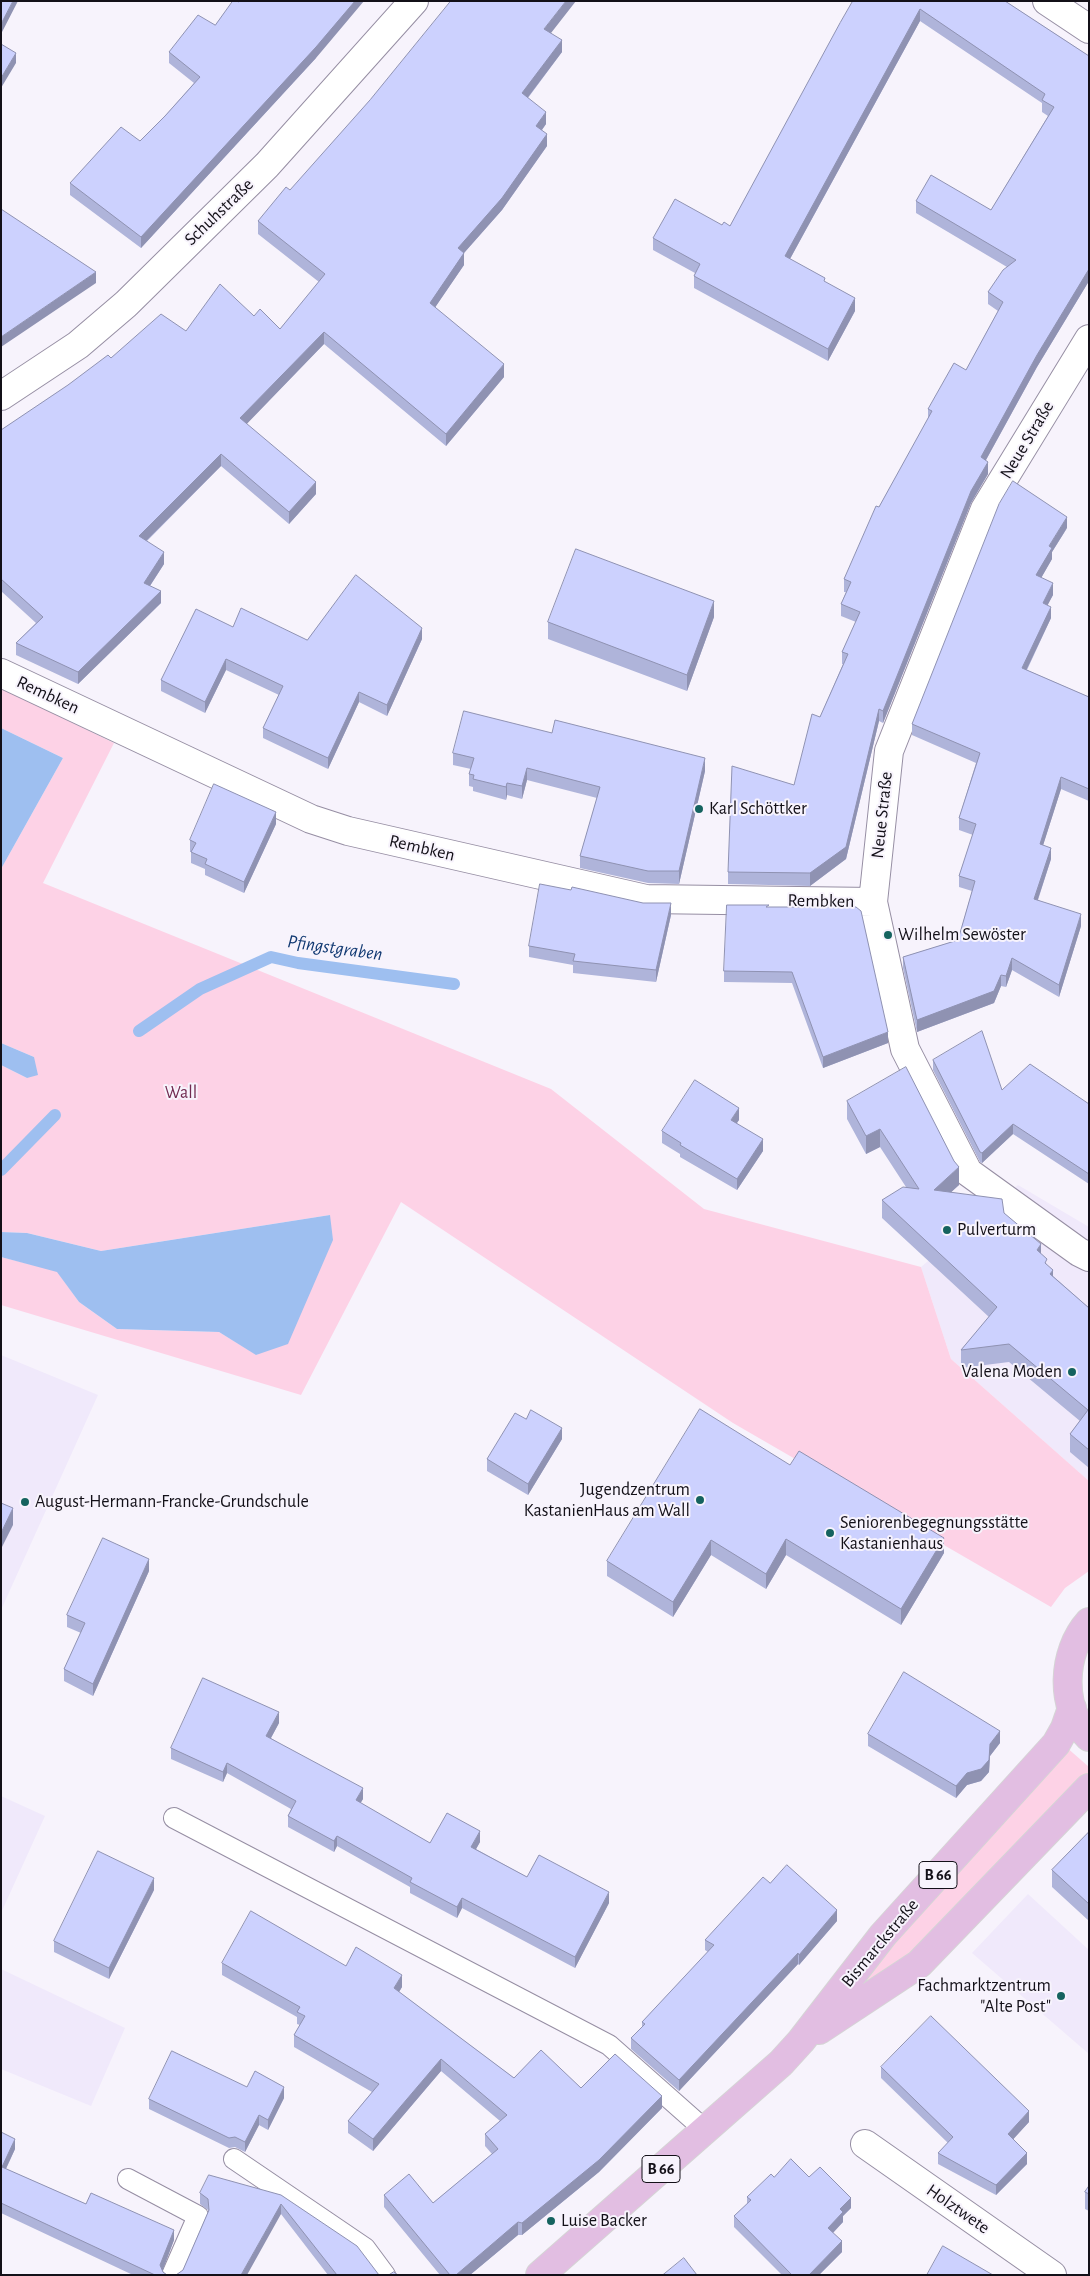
<!DOCTYPE html>
<html>
<head>
<meta charset="utf-8">
<style>
  body { margin:0 }
  #map { position:relative; width:1090px; height:2276px; overflow:hidden; background:#f7f3fc; font-family:"Alegreya Sans",sans-serif }
  canvas { display:block }
  .frame { position:absolute; inset:0; border:2px solid #131018; pointer-events:none }
</style>
</head>
<body>
<div id="map">
<canvas width="1090" height="2276"></canvas>
<div class="frame"></div>
</div>
<script>
const g = document.querySelector('canvas').getContext('2d');
g.lineJoin = 'round';
function paint(path, color) {
  g.fillStyle = color;
  g.fill(path, 'evenodd');
}
function strokePath(path, color, width, dash) {
  g.strokeStyle = color;
  g.lineWidth = width;
  g.lineCap = dash ? 'butt' : 'round';
  g.setLineDash(dash || []);
  g.stroke(path);
}
function label(font, color, halo, rows, align = 'center') {
  g.font = font + ' "Alegreya Sans",sans-serif';
  g.lineWidth = 4;
  g.setLineDash([]);
  g.textBaseline = 'middle';
  g.strokeStyle = halo;
  g.fillStyle = color;
  for (const [text, x, y, turn = 0] of rows) {
    g.save();
    g.translate(x, y);
    g.rotate((+turn || 0) * Math.PI / 180);
    g.textAlign = isNaN(turn) ? turn : align;
    if (halo) g.strokeText(text, 0, 0);
    g.fillText(text, 0, 0);
    g.restore();
  }
}
const built = new Path2D(`
  M1018 1185 1089 1227V1481L951 1359 921 1267Z
  M1 1355 98 1395 1 1610Z
  M1 1796 45 1816 1 1913Z
  M1028 1894 1089 1950V2054L972 1953Z
  M1 1969 125 2028 91 2106 1 2069Z`);
const green = new Path2D(`
  M1 688 114 743 43 883 551 1089 704 1209 921 1267 951 1359 1089 1481V1571L1065 1588 1051 1607 733 1423 401 1202 301 1395 1 1305V1257L57 1271 79 1302 117 1329 219 1332 257 1355 330 1215 101 1251 27 1233 1 1232V1065L27 1078 34 1057 1 1043V869L63 758 1 728Z
  M1065 1746 1089 1767V1773L916 1955 839 2005Z`);
const water = new Path2D(`
  M1 728 63 758 1 869Z
  M1 1043 34 1057 38 1075 27 1078 1 1065Z
  M330 1215 333 1240 288 1344 256 1355 219 1332 117 1329 79 1302 57 1272 1 1257V1232L27 1233 101 1251Z`);
const stream = new Path2D(`
  M139 1031 200 989 271 957 298 963 454 984
  M1 1170 55 1115`);
const service = new Path2D(`
  M174 1818 609 2045 705 2130
  M234 2159 365 2248 385 2275
  M128 2179 198 2216 172 2275`);
const minor = new Path2D(`
  M1047 1 1089 29
  M1089 339 985 509 889 751 873 902 905 1049 968 1172 1079 1252 1089 1257
  M1 396 78 345 126 304 267 165 414 1
  M1 673 311 819 348 831 646 899 873 902
  M865 2144 1052 2275`);
const primary = new Path2D(`
  M1089 1622C1062 1652 1059 1708 1089 1737
  M819 2030 919 1964 1089 1788
  M540 2275 781 2063 801 2041 883 1935 1056 1744 1065 1728 1072 1708`);
const wall = new Path2D(`
  M853 1H1005L1089 56V281L1037 367 986 460 988 474 971 503 883 723 879 721 846 859 810 886 728 884V872L794 785 820 717 843 664H842V652L856 622 841 616V604L846 592H844V579L879 507 928 419V409L966 370 998 311 988 304V292L1007 267 916 213V201L991 210 1048 116 1042 112V103L920 21 790 259 825 282 855 311 828 361 694 288V276L695 273 653 250V238L722 225 730 226Z
  M215 25 316 58 141 248 70 195V183L140 141 165 116 194 83 169 63V52Z
  M551 33 562 52 528 98 546 124 542 130 547 146 502 210 464 253V265L435 307 504 377 446 446 324 344 246 424 316 494 289 524 221 466 147 541 164 564 150 586 161 603 78 684 16 655V643L36 623 1 591V430L111 358 186 331 254 316 280 329 319 282 258 234V221L290 190Z
  M1067 528 1052 552V559L1041 578 1053 595 1047 605 1051 618 1027 670 1089 697V801L1061 789 1043 845 1051 859 1038 900 1081 926 1059 997 1012 970 1006 987 1001 986 994 1003 917 1032 903 968V957L958 940 972 891 959 887V876L973 835 959 830V818L976 763 912 735V724Z
  M714 617 687 691 548 639V622Z
  M233 627 307 640 422 639 387 716 359 702 328 769 263 738V728L279 695 226 670 205 713 161 691V680Z
  M453 753 705 771 679 884 648 883 580 868V856L597 798 527 780 522 799 507 795 506 800 473 791V787L469 786V774L471 769 453 765Z
  M276 824 244 893 205 875V869L191 863V852H190V840Z
  M571 890 671 915 656 982 573 973V965L529 957V946Z
  M769 907 888 1043 823 1068 792 983 724 982V971Z
  M933 1060 1002 1090 1089 1104V1184L1013 1134 982 1163 980 1162 933 1070Z
  M847 1101 959 1185 951 1192 1004 1213 1041 1254 1053 1276 1089 1308V1468L1070 1452V1434L1080 1421 1009 1362 961 1368V1350L989 1317 882 1218V1200L906 1187 880 1147 866 1154 847 1119Z
  M739 1120 737 1123 763 1151 737 1190 680 1157V1154L662 1143V1131Z
  M526 1419 562 1439 528 1495 487 1471V1459Z
  M790 1465 944 1553 901 1625 786 1555 766 1589 711 1555 673 1617 607 1576V1561Z
  M149 1571 93 1696 64 1681V1669L81 1633 67 1627V1615Z
  M279 1723 271 1738 363 1799 360 1803 430 1843 480 1842 476 1849 527 1877 609 1903 575 1968 462 1908 457 1918 410 1893V1887L337 1846 334 1852 288 1827V1816L291 1809 227 1773 223 1782 171 1759V1748Z
  M868 1734 1000 1743 990 1756 989 1772 981 1781 967 1785 956 1798 868 1746Z
  M1089 1832V1921L1052 1887V1870Z
  M770 1883 837 1921 799 1965 798 1964 679 2091 631 2049V2038L642 2027V2022L708 1952 705 1950V1940Z
  M154 1890 109 1979 54 1952V1941Z
  M222 1963 346 1966 402 1987 399 1992 514 2078 581 2088 662 2108 599 2172 522 2235H518L470 2275H440L384 2207V2195L433 2203 492 2154 485 2146V2134L500 2121 441 2071 373 2151 348 2133V2121L372 2092 294 2047V2035L300 2025 297 2024V2017L222 1975Z
  M881 2067 1029 2122 1013 2139 1027 2164 996 2195 938 2164V2153L948 2143 881 2078Z
  M247 2087 284 2098 268 2130 259 2125 245 2152 235 2147 229 2148 149 2109V2099Z
  M1 2132 15 2149 6 2169 86 2204 174 2240 162 2271 167 2275H133L1 2213Z
  M774 2177H809L851 2208 843 2216V2222L833 2233 842 2252 819 2275H782L734 2227V2216L747 2204V2197Z
  M1089 2186V2211L1085 2209V2192Z
  M200 2193 281 2195 379 2275H328L281 2214 183 2270 208 2212V2210L200 2204Z`);
const shadedWall = new Path2D(`
  M13 1H18L1 34V24Z
  M355 1H364L316 58 141 248V237Z
  M566 1H576L544 42V29Z
  M920 9V21L785 268V256Z
  M562 40V52L522 105V93Z
  M16 53V63L1 88V78Z
  M546 112V124L536 138V126Z
  M547 134V146L502 210 464 253V265L430 315V303L458 248Z
  M1089 269V281L1037 367 981 469V457L1037 355Z
  M96 272V283L1 347V337Z
  M855 298V311L828 361V349Z
  M324 332V344L240 431V418Z
  M504 364V377L446 446V434Z
  M221 454V466L139 548V536Z
  M988 462V474L971 503 883 723V711L971 491Z
  M316 482V494L289 524V512Z
  M1067 517V528L1052 552V559L1036 587V575L1049 546Z
  M164 552V564L144 595V583Z
  M1053 583V595L1043 614V603Z
  M161 591V603L78 684V672Z
  M714 601V617L687 691V675Z
  M1051 607V618L1022 679V668Z
  M422 628V639L387 716V705Z
  M226 659V670L205 713V702Z
  M359 692V702L328 769V758Z
  M879 709V721L846 859 810 886V873Z
  M705 758V771L679 884V871Z
  M527 768V780L522 799V786Z
  M1061 777V789L1040 855V844Z
  M507 783V795L506 800V787Z
  M276 812V824L244 893V882Z
  M1051 848V859L1034 911V899Z
  M671 903V915L656 982V970Z
  M1081 914V926L1059 997V985Z
  M1012 958V970L1006 987V976Z
  M1001 975V986L994 1003 917 1032V1020Z
  M888 1032V1043L823 1068V1057Z
  M739 1108V1120L731 1131V1120Z
  M1013 1124V1134L982 1163V1153Z
  M880 1129V1147L866 1154V1136Z
  M763 1139V1151L737 1190V1179Z
  M959 1167V1185L934 1208V1190Z
  M1041 1244V1262L1037 1250Z
  M1053 1270V1288L1050 1274Z
  M562 1428V1439L528 1495V1484Z
  M13 1508V1525L1 1549V1533Z
  M944 1538V1553L901 1625V1609Z
  M786 1539V1555L766 1589V1574Z
  M711 1540V1555L673 1617V1602Z
  M149 1559V1571L93 1696V1684Z
  M279 1712V1723L266 1747V1736Z
  M1000 1731V1743L990 1756 989 1772 981 1781 967 1785 956 1798V1786Z
  M227 1763V1773L223 1782V1772Z
  M363 1788V1799L356 1811V1800Z
  M480 1831V1842L471 1858V1847Z
  M337 1836V1846L334 1852V1841Z
  M154 1878V1890L109 1979V1968Z
  M609 1892V1903L575 1968V1957Z
  M462 1898V1908L457 1918V1907Z
  M837 1910V1921L799 1965V1955Z
  M798 1953V1964L679 2091V2080Z
  M402 1975V1987L394 2000V1988Z
  M441 2059V2071L373 2151V2139Z
  M284 2087V2098L268 2130V2120Z
  M662 2096V2108L599 2172 522 2235V2223Z
  M1029 2111V2122L1008 2145V2134Z
  M259 2115V2125L245 2152V2142Z
  M15 2139V2149L2 2177V2167Z
  M1027 2153V2164L996 2195V2185Z
  M851 2198V2208L843 2216V2222L828 2238V2228L840 2209Z
  M281 2204V2214L247 2275H241Z
  M518 2222V2235L470 2275H456Z
  M174 2230V2240L161 2275 160 2265Z
  M842 2241V2252L819 2275H809Z`);
const building = new Path2D(`
  M1 1H13L1 24Z
  M233 1H237L239 2 240 1H355L316 47 141 237 70 183 121 127 140 141 165 116 200 77 169 52 198 15 215 25Z
  M451 1H566L544 29 562 40 522 93 546 112 536 126 547 134 502 198 458 248 464 253 430 303 504 364 446 434 324 332 240 418 316 482 289 512 221 454 139 536 164 552 144 583 161 591 78 672 16 643 43 617 1 579V430L68 385 108 355 111 358 161 314 186 331 220 284 254 316 260 309 280 329 325 274 258 221 286 187 290 190 370 100Z
  M853 1H1005L1089 56V269L1037 355 981 457 988 462 971 491 883 711 879 709 846 847 810 873 728 872 732 766 794 785 812 714 820 717 848 654 842 652 860 612 841 604 851 582 844 579 876 506 879 507 932 411 928 409 954 363 966 370 1003 302 988 292 1003 270 1016 260 916 201 931 175 991 210 1054 107 1042 100 1045 94 920 9 785 256 825 278 824 281 855 298 828 349 694 276 700 264 653 238 675 199 722 225 724 222 730 226 840 23Z
  M1 44 16 53 1 78Z
  M1 209 96 272 1 337Z
  M1013 481 1067 517 1049 546 1052 548 1036 575 1053 583 1043 603 1051 607 1022 668 1089 697V789L1061 777 1040 844 1051 848 1034 899 1081 914 1059 985 1012 958 1006 976 1001 975 994 991 917 1020 903 957 958 940 975 881 959 876 976 824 959 818 980 753 912 724 999 504Z
  M576 549 714 601 687 675 548 622Z
  M356 575 422 628 387 705 359 692 328 758 263 728 283 686 226 659 205 702 161 680 196 609 233 627 241 608 307 640Z
  M464 711 552 733 555 720 705 758 679 871H648L580 856 600 787 527 768 522 786 507 783 506 787 473 779 474 775 469 774 474 758 453 753Z
  M214 784 276 812 244 882 205 864 207 859 191 852 196 843 190 840Z
  M540 884 571 890 572 887 643 903H671L656 970 573 961 575 954 529 946Z
  M727 905H769L766 907H856L861 911 888 1032 823 1057 792 972 724 971Z
  M982 1031 1002 1090 1030 1064 1089 1104V1174L1013 1124 982 1153 980 1152 933 1060Z
  M906 1067 954 1161 959 1167 934 1190 1002 1199 1004 1213 1041 1244 1037 1250 1047 1259 1045 1263 1053 1270 1050 1274 1089 1308V1450L1070 1434 1088 1410 1009 1344 961 1350 997 1307 882 1200 903 1187 919 1189 880 1129 866 1136 847 1101Z
  M695 1080 739 1108 731 1120 763 1139 737 1179 680 1145 681 1143 662 1131Z
  M700 1409 790 1465 799 1451 944 1538 901 1609 786 1539 766 1574 711 1540 673 1602 607 1561Z
  M531 1410 562 1428 528 1484 487 1459 515 1413 526 1419Z
  M1 1503 13 1508 1 1533Z
  M103 1538 149 1559 93 1684 64 1669 85 1623 67 1615Z
  M904 1672 1000 1731 990 1744 989 1760 981 1769 967 1773 956 1786 868 1734Z
  M203 1678 279 1712 266 1736 363 1788 356 1800 430 1843 447 1813 480 1831 471 1847 527 1877 539 1855 609 1892 575 1957 462 1898 457 1907 410 1882 412 1878 337 1836 334 1841 288 1816 296 1801 227 1763 223 1772 171 1748Z
  M1089 1832V1904L1052 1870Z
  M98 1851 154 1878 109 1968 54 1941Z
  M787 1865 837 1910 799 1955 798 1953 679 2080 631 2038 645 2024 642 2022 714 1945 705 1940 763 1877 770 1883Z
  M251 1911 346 1966 356 1947 402 1975 394 1988 514 2078 541 2050 581 2088 615 2054 662 2096 599 2160 522 2223 518 2222 456 2275H450L384 2195 409 2174 433 2203 498 2149 485 2134 507 2115 441 2059 373 2139 348 2121 379 2084 294 2035 305 2016 297 2012 300 2007 222 1963Z
  M931 2016 1029 2111 1008 2134 1027 2153 996 2185 938 2153 953 2137 881 2067Z
  M172 2051 247 2087 255 2071 284 2087 268 2120 259 2115 245 2142 235 2137 229 2138 149 2099Z
  M1 2132 15 2139 2 2167 86 2204 91 2193 174 2230 160 2265 163 2272 167 2275H155L1 2203Z
  M791 2159 809 2177 820 2167 851 2198 840 2209 843 2212 828 2228 842 2241 809 2275H792L734 2216 751 2200 747 2197 771 2174 774 2177Z
  M209 2175 281 2195 357 2246 379 2275H337L281 2204 241 2275H176L183 2270 209 2210 208 2199 200 2193Z
  M1089 2186V2194L1085 2192Z
  M943 2246 993 2275H927Z
  M684 2258 697 2275H663Z
  M394 2272 398 2275H389Z`);
const markers = [
  [699,809,5,"#15635f"],
  [888,935,5,"#15635f"],
  [947,1230,5,"#15635f"],
  [1072,1372,5,"#15635f"],
  [700,1500,5,"#15635f"],
  [25,1502,5,"#15635f"],
  [830,1533,5,"#15635f"],
  [1061,1996,5,"#15635f"],
  [551,2221,5,"#15635f"]
];
const shields = [
  [938,1875,38],
  [661,2169,38]
];
const shieldNames = [
  ["B 66",938,1875],
  ["B 66",661,2169]
];
const streetNames = [
  ["Schuhstraße",219,212,-44],
  ["Neue Straße",1027,440,-59],
  ["Rembken",48,695,25],
  ["Neue Straße",882,815,-84],
  ["Rembken",422,848,13],
  ["Rembken",821,901,1],
  ["Bismarckstraße",880,1943,-50],
  ["Holztwete",958,2209,35]
];
const poiNames = [
  ["Karl Schöttker",709,809],
  ["Wilhelm Sewöster",898,935],
  ["Pulverturm",957,1230],
  ["Valena Moden",1062,1372,"right"],
  ["Jugendzentrum",690,1490,"right"],
  ["KastanienHaus am Wall",690,1511,"right"],
  ["August-Hermann-Francke-Grundschule",35,1502],
  ["Seniorenbegegnungsstätte",840,1523],
  ["Kastanienhaus",840,1544],
  ["Fachmarktzentrum",1051,1986,"right"],
  ["\"Alte Post\"",1051,2007,"right"],
  ["Luise Backer",561,2221]
];
const parkNames = [
  ["Wall",181,1093]
];
const waterNames = [
  ["Pfingstgraben",335,948,8]
];
paint(built, '#f0e9fb');
paint(green, '#fdd2e6');
paint(water, '#9ebff0');
strokePath(stream, '#9ebff0', 12);
strokePath(service, '#968ea3', 22);
strokePath(minor, '#968ea3', 30);
strokePath(primary, '#d5d4d5', 30);
strokePath(service, '#fff', 20);
strokePath(minor, '#fff', 28);
strokePath(primary, '#e2bee2', 28);
paint(wall, '#afb4da');
paint(shadedWall, '#8f92b2');
paint(building, '#ccd1fe');
strokePath(building, '#8f92b2', 1);
for (const [x, y, r, color] of markers) {
  const dot = new Path2D();
  dot.arc(x, y, r, 0, 2 * Math.PI);
  g.fillStyle = color;
  g.fill(dot);
  strokePath(dot, '#f7f3fc', 2);
}
for (const [x, y, w] of shields) {
  const box = new Path2D();
  box.roundRect(x - w / 2, y - 13.5, w, 27, 4);
  g.fillStyle = '#f7f3fc';
  g.fill(box);
  strokePath(box, '#131018', 1);
}
label('bold 16px', '#131018', null, shieldNames);
label('18px', '#131018', '#f7f3fc', streetNames);
label('18px', '#131018', '#f7f3fc', poiNames, 'left');
label('18px', '#712b51', '#f7f3fc', parkNames);
label('italic 19px', '#113972', '#f7f3fc', waterNames);
</script>
</body>
</html>
